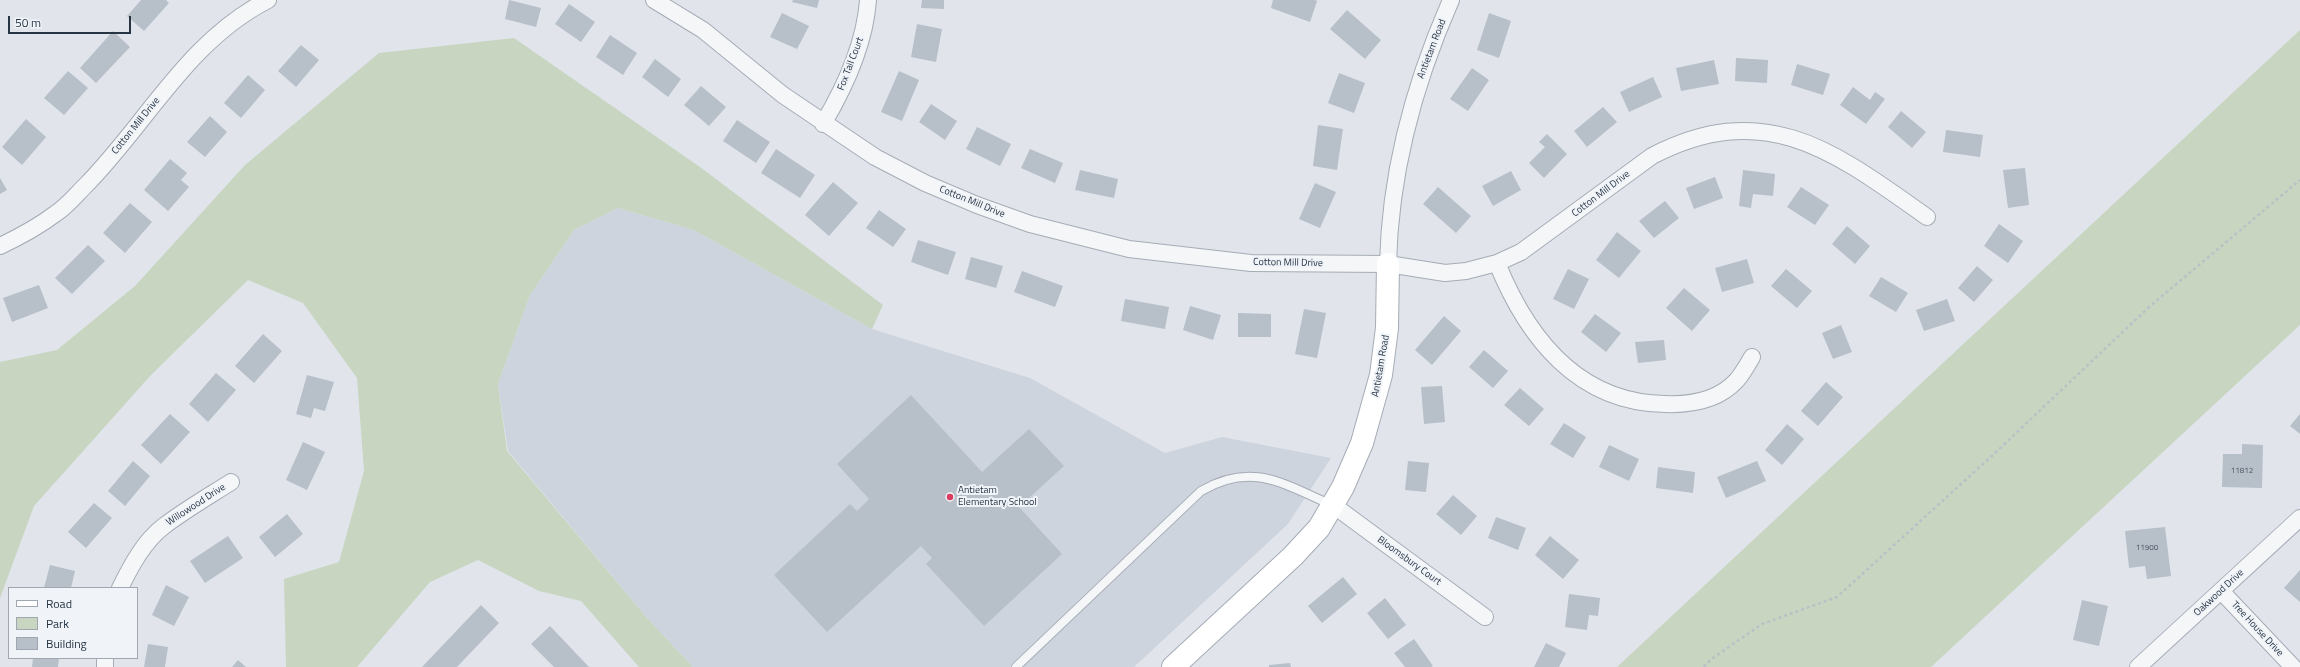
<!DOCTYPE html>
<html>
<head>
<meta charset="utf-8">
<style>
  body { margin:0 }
  #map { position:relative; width:2300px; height:667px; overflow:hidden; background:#e1e5eb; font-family:"Titillium Web",sans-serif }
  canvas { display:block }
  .legend { position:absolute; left:8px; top:587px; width:130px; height:72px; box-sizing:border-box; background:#f0f4f8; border:1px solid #a0a7b0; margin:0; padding:5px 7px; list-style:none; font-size:12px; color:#273444 }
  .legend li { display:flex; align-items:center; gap:8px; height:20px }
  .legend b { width:20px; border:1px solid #a0a7b0 }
  .scale { position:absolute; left:8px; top:16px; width:123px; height:18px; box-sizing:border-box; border:2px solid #273444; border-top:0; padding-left:5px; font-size:12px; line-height:14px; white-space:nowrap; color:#273444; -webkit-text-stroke:3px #f0f4f8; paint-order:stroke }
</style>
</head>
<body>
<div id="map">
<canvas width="2300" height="667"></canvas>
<ul class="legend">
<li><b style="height:5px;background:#fff"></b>Road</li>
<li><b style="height:11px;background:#c7d5c1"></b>Park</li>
<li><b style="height:11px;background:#b7bfc9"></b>Building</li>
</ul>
<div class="scale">50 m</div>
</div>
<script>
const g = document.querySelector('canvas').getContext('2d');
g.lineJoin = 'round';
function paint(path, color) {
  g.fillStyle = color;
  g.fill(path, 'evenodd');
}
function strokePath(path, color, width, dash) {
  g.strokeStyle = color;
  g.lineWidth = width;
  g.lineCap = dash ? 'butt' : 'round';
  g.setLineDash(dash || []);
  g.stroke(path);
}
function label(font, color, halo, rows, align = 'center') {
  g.font = font + ' "Titillium Web",sans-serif';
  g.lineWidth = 4;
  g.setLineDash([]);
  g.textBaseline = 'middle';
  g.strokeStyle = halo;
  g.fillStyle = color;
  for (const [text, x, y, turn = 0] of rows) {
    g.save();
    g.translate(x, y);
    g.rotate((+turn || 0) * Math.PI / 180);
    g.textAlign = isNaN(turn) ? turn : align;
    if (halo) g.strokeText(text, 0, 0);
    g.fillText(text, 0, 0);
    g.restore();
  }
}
const built = new Path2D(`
  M618 208 694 230 872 329 1030 378 1165 453 1222 437 1331 458 1288 524 1134 667H693L647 618 508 451 498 384 530 295 574 230Z`);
const green = new Path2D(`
  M2300 30V325L1931 667H1617Z
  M514 38 700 167 883 305 872 329 694 230 618 208 574 230 530 295 498 384 507 451 647 618 693 667H639L581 601 539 591 478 560 430 582 357 667H286L284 579 339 562 364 471 357 378 303 303 248 280 151 375 34 506 0 598V362L57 350 135 286 245 165 379 53Z`);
const building = new Path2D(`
  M141 0H166L169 3 144 31 127 16Z
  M509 0 541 8 536 27 505 19Z
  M793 0H819L817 8 792 2Z
  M922 0H944V9L921 8Z
  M1273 0H1315L1317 1 1310 22 1271 8Z
  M569 4 595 22 581 42 555 24Z
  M1347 10 1381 40 1365 59 1330 29Z
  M782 13 809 26 797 49 770 37Z
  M1489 13 1511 21 1499 58 1477 50Z
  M917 24 942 29 936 62 911 57Z
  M113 31 130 47 96 83 80 68Z
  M610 35 637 53 623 75 596 57Z
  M301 45 319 60 296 87 278 71Z
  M1736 58 1768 60 1767 83 1735 81Z
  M655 59 681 79 668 97 642 77Z
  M1714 60 1719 84 1681 91 1676 68Z
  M1797 64 1830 74 1823 95 1791 85Z
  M1472 68 1489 80 1468 111 1450 99Z
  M68 71 88 88 64 115 44 98Z
  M899 71 919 80 902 121 881 112Z
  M1339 73 1365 83 1354 113 1328 103Z
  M248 75 265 90 241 118 224 103Z
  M1653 77 1662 97 1629 112 1620 92Z
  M701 86 726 107 709 126 684 105Z
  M1853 87 1870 100 1875 92 1885 99 1866 124 1840 105Z
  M931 104 957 121 945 140 919 122Z
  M1603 107 1617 122 1587 147 1574 131Z
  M1901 111 1926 132 1912 148 1888 127Z
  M210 116 227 132 205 157 187 142Z
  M26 119 46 137 22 165 2 147Z
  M737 120 770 142 756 163 723 141Z
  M1318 125 1343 129 1337 170 1313 166Z
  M977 127 1011 144 1000 166 966 149Z
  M1946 130 1983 135 1980 157 1943 152Z
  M1547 134 1567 154 1544 178 1529 163 1545 147 1539 142Z
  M776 149 815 175 800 198 761 173Z
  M1030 149 1063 163 1055 183 1021 168Z
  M170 159 187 173 181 180 189 187 168 211 144 190Z
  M2025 168 2029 205 2008 208 2003 170Z
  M1080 170 1118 179 1114 198 1075 190Z
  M1743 170 1775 174 1773 196 1753 194 1751 208 1739 206Z
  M1511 171 1521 190 1493 206 1482 186Z
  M1715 177 1723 198 1694 209 1686 188Z
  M0 178 7 190 0 194Z
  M833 182 858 203 829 236 805 215Z
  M1315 183 1336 192 1320 228 1299 219Z
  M1438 187 1471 216 1456 233 1423 204Z
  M1801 187 1829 205 1815 225 1787 207Z
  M1665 201 1679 218 1654 238 1639 221Z
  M130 203 152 222 125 253 103 233Z
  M879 210 906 229 893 247 866 228Z
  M1999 224 2023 241 2008 263 1984 246Z
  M1847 226 1870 246 1855 264 1832 244Z
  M1617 232 1641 251 1619 278 1596 260Z
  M918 240 956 252 948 275 911 262Z
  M88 245 105 261 72 294 55 278Z
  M971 257 1003 266 996 288 965 279Z
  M1747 259 1754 283 1722 292 1715 268Z
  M1977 266 1993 280 1974 302 1958 288Z
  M1568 269 1589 279 1574 309 1553 299Z
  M1786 269 1812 291 1797 308 1771 286Z
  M1022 271 1063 286 1055 307 1014 292Z
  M1881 277 1908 293 1896 312 1869 296Z
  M39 285 48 308 12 322 3 298Z
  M1684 288 1710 310 1692 331 1666 308Z
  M1125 299 1169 307 1165 329 1121 321Z
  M1947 299 1955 321 1924 331 1916 310Z
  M1190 306 1221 315 1213 340 1183 330Z
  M1304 309 1326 313 1317 358 1295 354Z
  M1238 313 1271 314V337H1238Z
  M1595 314 1621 333 1606 352 1581 332Z
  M1444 316 1461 331 1432 365 1415 350Z
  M1841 325 1852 352 1833 359 1822 333Z
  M263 334 282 351 254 383 235 366Z
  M1664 340 1666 360 1638 363 1635 342Z
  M1484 350 1508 371 1493 388 1469 367Z
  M216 373 236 390 208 422 189 404Z
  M307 375 334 382 325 411 314 408 311 418 296 414Z
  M1826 382 1843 397 1818 426 1801 411Z
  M1442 386 1445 422 1424 424 1421 387Z
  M1520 388 1544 409 1529 426 1504 405Z
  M911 395 982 472 1029 429 1064 466 1019 507 1062 554 984 626 926 564 932 558 921 546 827 632 774 575 850 504 857 511 869 499 837 464Z
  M170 414 190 432 161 464 141 445Z
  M2300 414V434L2290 426Z
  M1564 423 1586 437 1573 458 1550 444Z
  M1787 424 1804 439 1782 465 1765 450Z
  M303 442 325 452 307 490 286 480Z
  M2242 444 2263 445 2262 488 2222 487 2223 454H2242Z
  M1609 445 1639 459 1629 481 1599 467Z
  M133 461 150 476 125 506 108 491Z
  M1408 461 1429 463 1426 492 1405 490Z
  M1757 461 1766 481 1726 498 1717 477Z
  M1658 467 1695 472 1693 493 1656 488Z
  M1453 495 1477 516 1461 535 1436 514Z
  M94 503 112 518 86 548 68 532Z
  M287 514 303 534 275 557 259 537Z
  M1496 517 1526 528 1518 550 1488 538Z
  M2165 527 2171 576 2147 579 2145 566 2129 568 2125 531Z
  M228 536 243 558 205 583 190 561Z
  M1550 536 1579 560 1563 579 1535 555Z
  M50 565 75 571 71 588H44Z
  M2300 570V602L2284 588Z
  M1343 577 1357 594 1322 623 1308 606Z
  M166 585 189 597 174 626 152 615Z
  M1569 594 1600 598 1598 616 1589 615 1587 630 1565 627Z
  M1385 598 1406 625 1388 639 1367 613Z
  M2082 600 2108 606 2099 646 2073 640Z
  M481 605 499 623 457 667H422Z
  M550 626 589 667H554L531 644Z
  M1414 639 1433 666 1431 667H1405L1394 653Z
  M1546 643 1566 653 1559 667H1534Z
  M148 644 168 647 165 667H144Z
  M33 658H59L58 667H32Z
  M238 660 246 667H232Z
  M1290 663 1291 667H1269V665Z`);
const path = new Path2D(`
  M1704 667 1710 660 1762 624 1837 597 1994 454 2149 307 2300 180`);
const lane = new Path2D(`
  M1016 667 1201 491C1252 461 1283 484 1332 505`);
const street = new Path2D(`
  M654 0 703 30 783 95 875 157 925 183 977 205 1030 224 1129 249 1251 263 1388 264 1445 273 1466 271 1497 263 1521 252 1652 156C1766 97 1835 152 1927 217
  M823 124C845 87 865 43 868 0
  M0 246C19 237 38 227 55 214 66 207 75 196 84 187 146 125 187 41 268 0
  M1497 263C1527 337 1578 403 1665 404 1691 405 1719 400 1737 380 1743 373 1748 364 1752 357
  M1388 264C1390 172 1414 84 1451 0
  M1333 505 1485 617
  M120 588C131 566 144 541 164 526 185 510 209 496 231 482
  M2221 591 2293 667
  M105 667V658
  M2138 667 2300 518`);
const secondary = new Path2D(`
  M1173 667 1293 556 1319 528 1343 487 1362 443 1381 375 1387 328 1388 264`);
const markers = [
  [950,497,4,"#d93c5e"]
];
const numberNames = [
  ["11812",2242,471],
  ["11900",2147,548]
];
const streetNames = [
  ["Antietam Road",1432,49,-69],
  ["Fox Tail Court",851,64,-69],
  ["Cotton Mill Drive",136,126,-51],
  ["Cotton Mill Drive",1601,194,-37],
  ["Cotton Mill Drive",972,202,22],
  ["Cotton Mill Drive",1288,263,1],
  ["Antietam Road",1381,366,-80],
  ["Willowood Drive",196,505,-33],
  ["Bloomsbury Court",1409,561,36],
  ["Oakwood Drive",2219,593,-43],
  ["Tree House Drive",2257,629,47]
];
const poiNames = [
  ["Antietam",958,491],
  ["Elementary School",958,503]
];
paint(built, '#ced4dd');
paint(green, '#c7d5c1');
paint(building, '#b7bfc9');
strokePath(lane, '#a5acb6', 10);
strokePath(street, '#a5acb6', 18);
strokePath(secondary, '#a5acb6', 24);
strokePath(path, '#bbc0c6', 2.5, [3, 3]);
strokePath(lane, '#f4f6f8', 8);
strokePath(street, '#f4f6f8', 16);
strokePath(secondary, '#fff', 22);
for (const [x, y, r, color] of markers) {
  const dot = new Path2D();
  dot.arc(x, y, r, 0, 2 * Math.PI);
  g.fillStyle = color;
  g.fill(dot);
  strokePath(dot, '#f0f4f8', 1.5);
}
label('8px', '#4b5765', null, numberNames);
label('10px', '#273444', '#f0f4f8', streetNames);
label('10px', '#273444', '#f0f4f8', poiNames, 'left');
</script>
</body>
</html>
